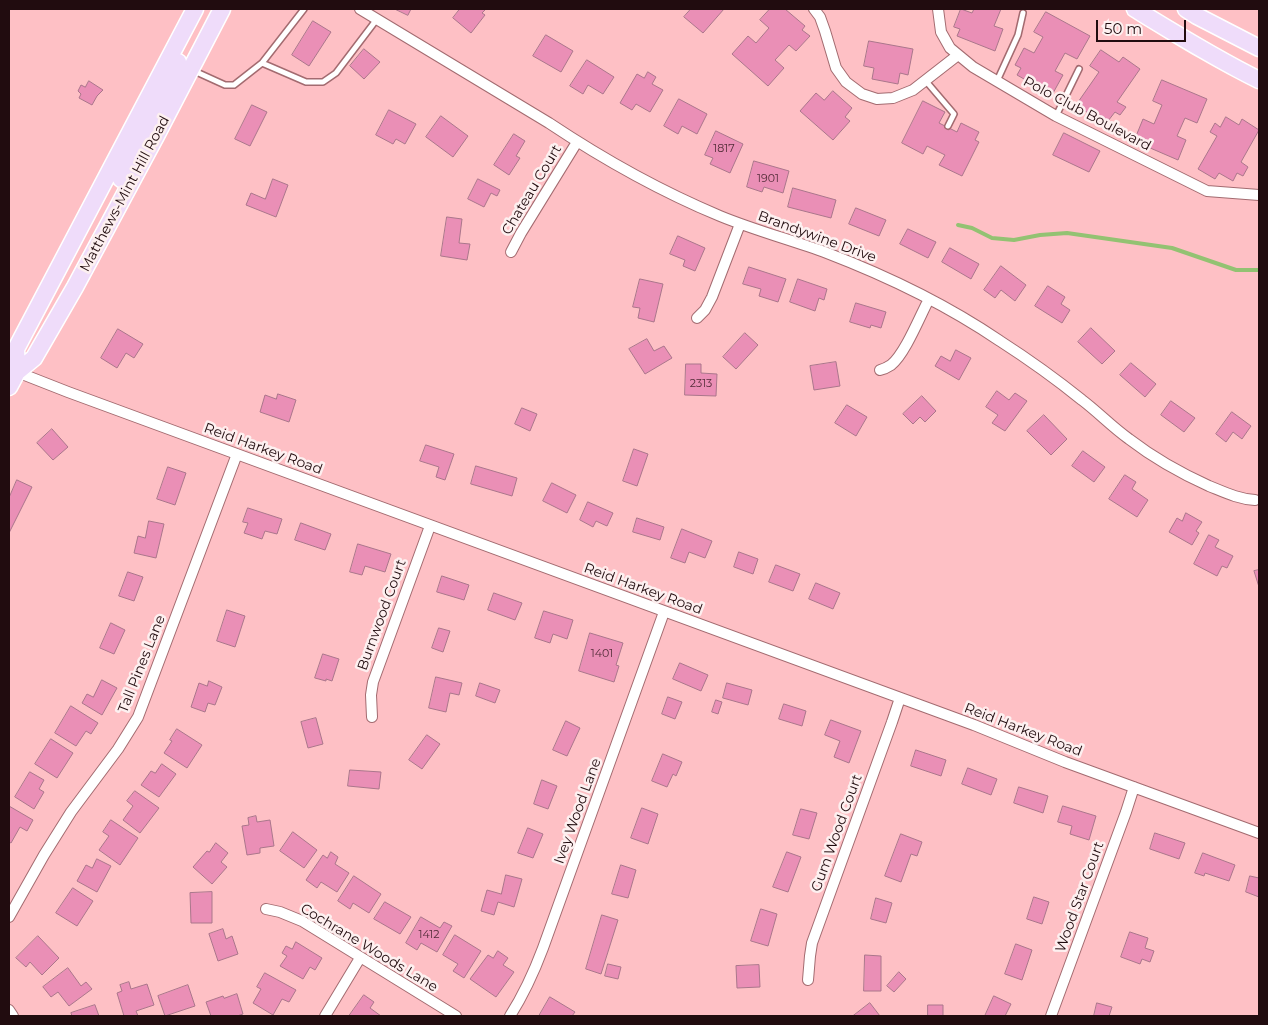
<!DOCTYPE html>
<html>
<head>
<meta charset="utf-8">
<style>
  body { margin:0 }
  #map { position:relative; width:1268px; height:1025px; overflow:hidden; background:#fec0c5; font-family:Montserrat,sans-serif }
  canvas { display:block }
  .frame { position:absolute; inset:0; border:10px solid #210c0f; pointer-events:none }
  .scale { position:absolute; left:1096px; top:20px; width:90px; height:22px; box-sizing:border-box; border:2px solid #210c0f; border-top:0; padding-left:6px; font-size:15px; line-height:18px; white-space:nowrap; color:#210c0f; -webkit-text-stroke:4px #fdf0f0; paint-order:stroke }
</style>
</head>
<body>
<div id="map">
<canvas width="1268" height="1025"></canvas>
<div class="frame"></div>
<div class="scale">50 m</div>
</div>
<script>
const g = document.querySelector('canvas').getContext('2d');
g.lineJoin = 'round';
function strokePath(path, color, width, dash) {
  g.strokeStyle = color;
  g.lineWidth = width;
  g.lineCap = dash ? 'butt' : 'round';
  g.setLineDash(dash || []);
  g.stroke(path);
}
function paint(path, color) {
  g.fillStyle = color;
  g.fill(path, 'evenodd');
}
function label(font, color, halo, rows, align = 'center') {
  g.font = font + ' Montserrat,sans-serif';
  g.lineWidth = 5;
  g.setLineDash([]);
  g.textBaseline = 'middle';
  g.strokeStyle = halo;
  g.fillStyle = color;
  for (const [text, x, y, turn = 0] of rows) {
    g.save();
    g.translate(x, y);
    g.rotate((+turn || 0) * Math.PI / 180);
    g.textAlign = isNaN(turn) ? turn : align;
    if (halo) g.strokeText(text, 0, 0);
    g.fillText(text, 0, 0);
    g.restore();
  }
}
const stream = new Path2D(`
  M958 225 972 228 992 238 1014 240 1040 235 1067 233 1172 248 1236 270H1259`);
const building = new Path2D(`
  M395 9H411L408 15Z
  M460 9H486L482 13 485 15 471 33 453 18Z
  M691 9H724L703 33 684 17Z
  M770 9H785L805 26 802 30 810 36 796 51 789 45 775 60 784 68 768 86 732 54 748 36 756 43 769 28 760 20Z
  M961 9 972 13 974 9H1001L994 26 1003 29 995 51 957 36 960 29 954 27Z
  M1046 12 1090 36 1077 59 1065 53 1055 71 1063 75 1052 95 1017 75 1021 68 1015 65 1024 48 1034 53 1043 37 1034 32Z
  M313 21 331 32 309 66 292 55Z
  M546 35 573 51 561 72 533 56Z
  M869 41 913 49 908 75 900 73 898 84 872 79 874 68 864 66Z
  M364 49 380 62 364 79 350 66Z
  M1101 50 1119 62 1123 57 1140 69 1117 102 1126 107 1120 115 1115 112 1108 121 1097 114 1094 117 1076 105 1099 72 1090 66Z
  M587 60 614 77 603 94 588 85 583 94 570 86Z
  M648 72 656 77 652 84 663 90 650 112 636 104 632 110 620 103 637 74 644 78Z
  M1162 80 1207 99 1197 123 1185 118 1177 136 1186 140 1178 160 1134 141 1143 119 1154 124 1162 105 1153 101Z
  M89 81 103 90 97 96 92 105 79 98 81 94 78 91 81 85 85 87Z
  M833 91 852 108 845 117 850 121 833 140 800 111 816 93 824 100Z
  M679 99 707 114 697 134 682 126 678 134 664 126Z
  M923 101 945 112 939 123 957 132 961 123 979 132 975 140 979 142 962 176 939 165 945 155 927 146 923 154 902 143Z
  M252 105 267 112 250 146 235 139Z
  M389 110 416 124 405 144 396 139 393 144 376 135Z
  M441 116 468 136 453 157 426 137Z
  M1226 117 1239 125 1242 119 1259 130 1241 162 1248 167 1243 176 1237 173 1233 181 1219 173 1215 179 1198 169 1217 136 1210 132 1215 123 1220 127Z
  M716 131 743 144 730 173 710 164 713 158 705 155Z
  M1064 133 1100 151 1089 172 1053 155Z
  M514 134 525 141 516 156 520 158 509 175 494 165Z
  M754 161 789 171 783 193 764 187 762 192 747 187Z
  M273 179 288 185 276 217 246 205 251 193 265 199Z
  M478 179 500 190 497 196 491 193 484 207 468 199Z
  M793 188 836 200 831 218 788 207Z
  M856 208 886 220 879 236 849 224Z
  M447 217 462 219 459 243 470 244 467 260 441 256Z
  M908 229 936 242 928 258 900 244Z
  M678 236 705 248 695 271 683 266 685 260 670 254Z
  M950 248 979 264 971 279 942 262Z
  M1001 266 1026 285 1015 301 1001 290 995 298 984 290Z
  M749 267 786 279 778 302 759 296 761 289 743 284Z
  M640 279 663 284 654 322 638 318 640 308 633 307Z
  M798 279 827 289 824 300 819 298 815 311 790 302Z
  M1048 286 1065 297 1061 304 1070 310 1062 323 1035 306Z
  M856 303 886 312 881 328 871 325 870 328 850 322Z
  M1091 328 1115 351 1102 364 1078 342Z
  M118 329 143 344 134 358 126 353 117 368 101 358Z
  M745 333 758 345 736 369 723 357Z
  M647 339 654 351 664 346 672 358 645 374 629 349Z
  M956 350 971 358 959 380 935 366 941 356 950 361Z
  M836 362 840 386 814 390 810 366Z
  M1131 363 1156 384 1145 397 1120 375Z
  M686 364H701V373L717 374 716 396 685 395Z
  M997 391 1009 400 1015 393 1027 401 1005 431 992 423 998 415 986 407Z
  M278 394 296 400 289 422 260 412 265 395 276 399Z
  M922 396 936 411 925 422 920 417 913 424 903 414Z
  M1171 401 1195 418 1184 432 1161 415Z
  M847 405 867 417 856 436 835 423Z
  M522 408 537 414 530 431 515 424Z
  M1232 412 1251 426 1242 439 1233 432 1226 442 1216 434Z
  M1044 415 1067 439 1051 455 1027 431Z
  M52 429 68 447 53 460 37 443Z
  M426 445 454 454 445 480 436 477 439 467 420 461Z
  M634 449 648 454 637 486 623 481Z
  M1083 451 1105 467 1094 482 1072 466Z
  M476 466 517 478 512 496 471 484Z
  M168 467 186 473 175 505 157 499Z
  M1125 475 1136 482 1132 489 1148 500 1137 517 1109 499Z
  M17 480 32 487 9 533V498Z
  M552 483 576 495 567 513 543 501Z
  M588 502 613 513 607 526 596 521 593 527 580 520Z
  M248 508 282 519 277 534 265 531 262 539 244 533 248 523 243 522Z
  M1186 513 1202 522 1196 531 1199 533 1192 545 1169 532 1177 518 1182 521Z
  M637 518 664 527 660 540 633 532Z
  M149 521 164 524 156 558 134 553 138 536 145 538Z
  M301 523 331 534 325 550 295 540Z
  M682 529 712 541 705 558 689 552 685 563 671 558Z
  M1209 535 1219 540 1215 547 1233 556 1227 568 1222 566 1217 576 1194 564Z
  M358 544 391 554 385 572 365 566 362 575 350 572Z
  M739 552 758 559 753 574 734 567Z
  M776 565 800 574 793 591 769 582Z
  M1259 570V587L1254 571Z
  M128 572 143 577 134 601 119 596Z
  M442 576 469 585 464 600 437 592Z
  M816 583 840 593 833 609 809 599Z
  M494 593 522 603 515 620 488 610Z
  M227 610 245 616 235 647 217 641Z
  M544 611 573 620 567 639 553 634 550 643 535 638Z
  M111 623 125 630 114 654 100 648Z
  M439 628 450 631 443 652 432 648Z
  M590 633 623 643 616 665 619 666 614 682 579 671Z
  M323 654 339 659 332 681 326 679V681L315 678Z
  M680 663 708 675 701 691 673 679Z
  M436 677 462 683 459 695 450 693 446 712 429 708Z
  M102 680 117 688 102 715 82 703 87 694 93 697Z
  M209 681 222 687 215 705 208 703 205 712 191 707 199 683 207 686Z
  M480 683 500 690 495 703 476 696Z
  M727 683 752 690 748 705 723 698Z
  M668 697 682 702 675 719 662 714Z
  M716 700 722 702 718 714 712 712Z
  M784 704 806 711 802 726 779 719Z
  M71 706 98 723 91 734 86 731 76 746 55 733Z
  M316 718 323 744 308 748 301 722Z
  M831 720 861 731 849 763 834 757 840 741 825 735Z
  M566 721 580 728 567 756 553 750Z
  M177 729 202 745 187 768 164 753 172 741 170 740Z
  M427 735 440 744 422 769 409 760Z
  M51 739 73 753 57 778 35 764Z
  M916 750 946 760 941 776 911 766Z
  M663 754 682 762 676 776 673 774 667 787 652 781Z
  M162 764 176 774 159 797 141 785 151 771 155 773Z
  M968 768 997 779 991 795 962 784Z
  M350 770 381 772 379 789 348 786Z
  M30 772 44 780 39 789 44 792 34 809 15 797Z
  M542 780 557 786 548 809 534 804Z
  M1019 787 1048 796 1043 813 1014 803Z
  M135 791 159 808 140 833 123 820 133 806 127 801Z
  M9 806 33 820 27 831 20 827 11 843 9 842Z
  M1063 806 1096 816 1089 840 1070 834 1072 826 1058 822Z
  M642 808 658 814 648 844 631 838Z
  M801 809 817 813 809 839 793 835Z
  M256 816 257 822 270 820 274 846 260 848V853L247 855 242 826 249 825 248 818Z
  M111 820 138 838 120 865 99 850 109 836 103 832Z
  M528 828 543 834 533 858 518 853Z
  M293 832 317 850 304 868 280 851Z
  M1155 833 1185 843 1179 859 1150 849Z
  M901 834 922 842 917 856 911 854 901 882 885 876Z
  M216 843 228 853 221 862 227 867 212 884 193 867 207 851 209 852Z
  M331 852 338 857 335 864 349 873 337 892 321 882 317 888 306 880 323 855 327 858Z
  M787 852 801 857 788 892 773 887Z
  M1203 853 1235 865 1229 881 1205 873 1204 876 1195 873Z
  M97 859 111 866 97 892 77 881 86 865 92 868Z
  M621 865 636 870 628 898 612 894Z
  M506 875 522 879 514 907 498 902 494 915 481 911 487 890 501 894Z
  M354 876 381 894 369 913 353 903 350 909 338 901Z
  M1250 876 1259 878V897L1246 892Z
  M73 888 93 901 77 926 56 913Z
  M212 892V923H191L190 893Z
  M1034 897 1049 902 1042 924 1027 919Z
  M876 898 892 903 886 923 871 919Z
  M385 902 411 917 400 934 374 919Z
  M761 909 777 914 768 946 751 941Z
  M602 915 618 920 601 974 586 969Z
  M421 917 440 928 444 922 452 926 437 952 421 943 417 950 406 943Z
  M223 929 226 939 232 936 238 954 218 961 209 934Z
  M1130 932 1148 938 1145 948 1154 951 1150 962 1142 959 1140 964 1121 957Z
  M455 935 481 951 464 978 453 971 458 964 443 955Z
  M38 936 59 958 42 975 30 962 26 967 16 958Z
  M296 942 322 958 315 970 310 967 303 979 280 966 287 956 282 953 286 946 292 949Z
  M1016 944 1032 950 1022 980 1005 974Z
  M498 951 508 958 503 965 514 972 496 997 470 979 488 955 493 958Z
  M865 955 881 956V991H864Z
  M608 964 621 967 618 979 605 976Z
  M759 965 760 987 737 988 736 966Z
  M68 968 81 986 86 982 92 989 69 1006 58 992 51 997 43 987Z
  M899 972 906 979 894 992 887 986Z
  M265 973 296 990 289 1002 282 999 273 1015 253 1003 261 989 257 987Z
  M129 982 131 989 147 984 154 1005 136 1011 138 1016H124L117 993 122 991 120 985Z
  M188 985 195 1006 165 1016 158 996Z
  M237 994 243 1014 237 1016H211L206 1002 223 996 224 998Z
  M364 995 374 1002 370 1008 381 1016H349Z
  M994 996 1011 1004 1005 1016H985Z
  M550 997 575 1012 572 1016H539Z
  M870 1003 880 1016H853Z
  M1097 1003 1112 1007 1109 1016H1094Z
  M95 1005 99 1016H72L71 1013Z
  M928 1005H943V1016H928Z`);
const service = new Path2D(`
  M262 63 306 82H323L336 73 377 19
  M192 70 225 85H234L262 63 304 9
  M925 80 954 114 948 126
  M997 81 1018 35 1023 13
  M1056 116 1079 69`);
const minor = new Path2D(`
  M360 9 549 123C603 159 660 191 720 216 754 230 791 240 827 253 887 276 947 305 1000 341 1028 359 1056 379 1082 400 1098 412 1112 427 1129 439 1155 459 1178 472 1209 486 1224 492 1238 499 1255 500
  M814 9 820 17 825 31 836 68 846 82 862 94 877 99 893 98 913 90 958 55
  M938 9 941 32 950 48 973 67 1056 116 1207 191 1259 195
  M511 252 521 233 577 142
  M697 318 705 310 712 297 740 224
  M880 370C884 369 888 367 891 365 905 354 920 316 929 299
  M17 372 68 392 974 725 1065 762 1259 833
  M372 717 371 695 373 682 430 526
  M266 909 280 912 302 921 456 1016
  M9 917 44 855 71 812 118 749 138 717 237 454
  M808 980 810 956 812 943 892 722 900 698
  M9 1010 13 1016
  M325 1016 360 958
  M510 1016C524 994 534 972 543 948L664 612
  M1051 1016 1126 812 1134 787`);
const primary = new Path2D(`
  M1135 9C1176 34 1216 59 1259 80
  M1186 9 1197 16 1259 48
  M121 179 178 62
  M17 372 16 349 195 9
  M9 387 17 372 34 358 75 287 156 136 222 9`);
const numberNames = [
  ["1817",724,149],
  ["1901",768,179],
  ["2313",701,384],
  ["1401",602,654],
  ["1412",429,935]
];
const streetNames = [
  ["Polo Club Boulevard",1087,114,28],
  ["Chateau Court",532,190,-59],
  ["Matthews-Mint Hill Road",125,194,-62],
  ["Brandywine Drive",817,237,20],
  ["Reid Harkey Road",263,449,20],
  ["Reid Harkey Road",643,589,20],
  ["Burnwood Court",382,615,-70],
  ["Tall Pines Lane",142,664,-68],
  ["Reid Harkey Road",1023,730,21],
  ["Ivey Wood Lane",578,811,-70],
  ["Gum Wood Court",837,833,-70],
  ["Wood Star Court",1080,897,-70],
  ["Cochrane Woods Lane",369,948,31]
];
strokePath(stream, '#93c272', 4);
paint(building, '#ea8fb6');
strokePath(building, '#aa768b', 1);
strokePath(service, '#a36b70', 8);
strokePath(minor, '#a36b70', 12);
strokePath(primary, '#fff', 19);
strokePath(service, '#fff', 5);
strokePath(minor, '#fff', 10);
strokePath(primary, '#efdcfa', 16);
label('11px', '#532d39', null, numberNames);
label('14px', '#210c0f', '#fdf0f0', streetNames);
</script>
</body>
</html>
